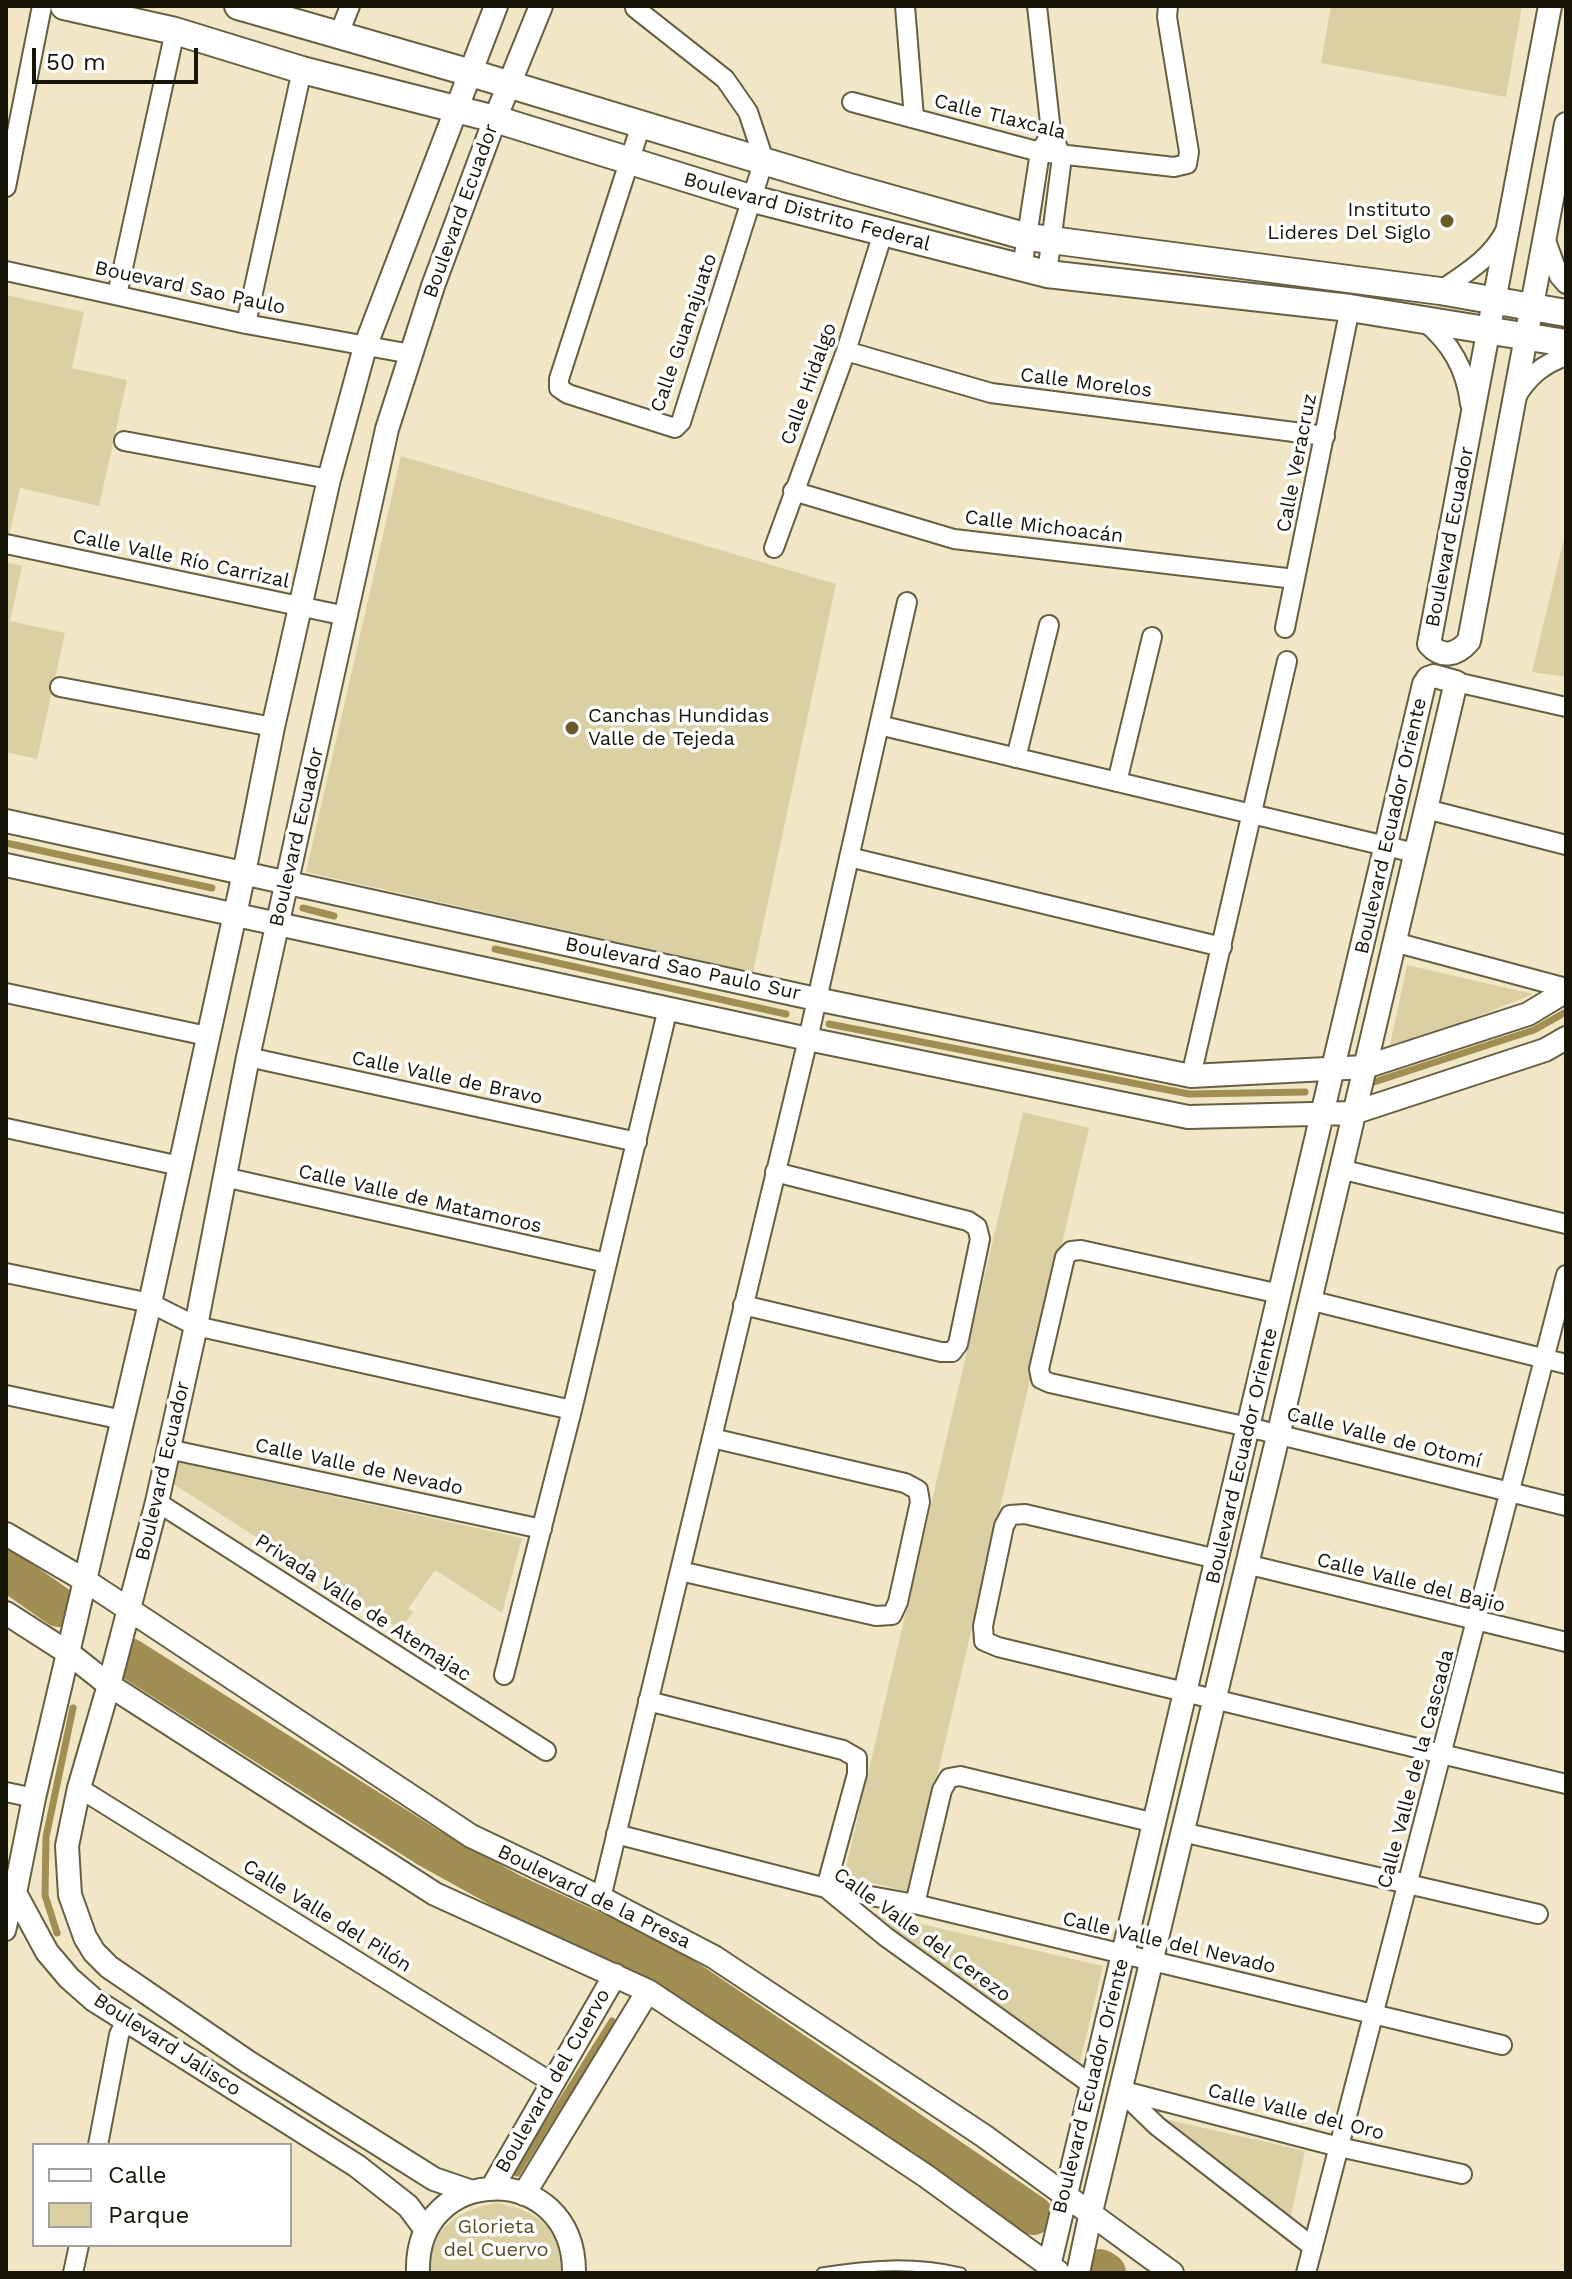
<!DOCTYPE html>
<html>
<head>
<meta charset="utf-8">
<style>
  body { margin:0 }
  #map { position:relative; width:1572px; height:2279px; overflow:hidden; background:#f1e7c7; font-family:"Work Sans",sans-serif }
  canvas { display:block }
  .frame { position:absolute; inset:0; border:8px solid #171408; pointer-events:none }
  .legend { position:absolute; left:32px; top:2143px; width:260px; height:104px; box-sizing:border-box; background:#fff; border:2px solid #a2a19c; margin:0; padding:10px 14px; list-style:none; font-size:24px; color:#171408 }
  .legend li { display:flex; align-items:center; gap:16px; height:40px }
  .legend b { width:40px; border:2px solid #a2a19c }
  .scale { position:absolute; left:32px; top:48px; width:166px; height:36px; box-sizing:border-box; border:4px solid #171408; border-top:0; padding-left:10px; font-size:24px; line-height:28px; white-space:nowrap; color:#171408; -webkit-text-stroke:6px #fff; paint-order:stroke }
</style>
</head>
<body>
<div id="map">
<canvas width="1572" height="2279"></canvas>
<div class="frame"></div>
<ul class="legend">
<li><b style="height:10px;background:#fff"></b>Calle</li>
<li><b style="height:22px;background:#dbcfa4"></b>Parque</li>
</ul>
<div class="scale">50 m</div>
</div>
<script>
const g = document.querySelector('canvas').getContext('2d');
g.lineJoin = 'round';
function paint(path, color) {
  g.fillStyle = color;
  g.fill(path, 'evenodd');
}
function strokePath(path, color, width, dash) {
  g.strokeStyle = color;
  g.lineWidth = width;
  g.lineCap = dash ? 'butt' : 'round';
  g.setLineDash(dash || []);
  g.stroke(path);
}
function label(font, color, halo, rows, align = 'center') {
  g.font = font + ' "Work Sans",sans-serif';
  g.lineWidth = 7;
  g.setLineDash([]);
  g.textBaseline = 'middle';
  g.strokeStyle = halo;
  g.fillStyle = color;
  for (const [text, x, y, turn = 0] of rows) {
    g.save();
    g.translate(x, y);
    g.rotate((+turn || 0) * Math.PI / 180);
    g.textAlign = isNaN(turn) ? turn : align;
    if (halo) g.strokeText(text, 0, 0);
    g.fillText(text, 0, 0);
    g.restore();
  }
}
const green = new Path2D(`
  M1331 6H1522L1506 97 1321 63Z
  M6 295 84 312 72 368 127 380 99 506 20 488 9 536 6 535Z
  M401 456 836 584 753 972 306 872Z
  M1566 530V677L1532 672Z
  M6 562 22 566 10 621 65 633 37 759 6 752Z
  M1407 965 1533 994 1454 1026 1390 1045Z
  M1023 1112 1089 1128 910 1892 844 1876Z
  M177 1462 522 1538 502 1613 435 1570 408 1609 413 1612 401 1630 172 1483Z
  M865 1911 1103 1966 1080 2062Z
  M1165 2119 1305 2151 1290 2220Z
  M497 2203C537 2210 563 2230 565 2273H427C431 2229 455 2210 497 2203Z`);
const stream = new Path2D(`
  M6 843 212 888
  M303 908 334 916
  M495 949 786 1014
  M829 1024 1189 1094 1305 1092
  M1371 1083 1534 1030 1566 1012
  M139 1677 157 1676
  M57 1933 45 1895 46 1837 73 1708
  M517 2173 612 2021`);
const river = new Path2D(`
  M6 1570 59 1607
  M129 1658 429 1848 512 1894 653 1959 695 1985 1033 2215
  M1100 2269 1106 2273`);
const service = new Path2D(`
  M822 2273C871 2265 913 2262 961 2273`);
const minor = new Path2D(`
  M905 6 914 118
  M1037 6 1051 132 1062 157 1047 274
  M635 8 725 79 748 112 764 160 681 422 675 428 568 394 559 388V379L641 125
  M339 34 350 6
  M852 102 1040 152 1174 167 1187 164 1189 152 1167 17 1168 6
  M6 187 42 6
  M1545 238 1559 276 1566 284
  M1022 268 1040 152 1046 142
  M6 271 246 324 411 354
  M1440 291C1464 274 1491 259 1505 231
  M117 295 175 31
  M1424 321C1451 343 1466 369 1470 404
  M246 324 302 70
  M846 351 991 393 1325 436
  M1516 397C1529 376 1543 364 1566 356
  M124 441 329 479
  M793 491 954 539 1295 579
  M6 544 346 616
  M774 548 846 351 883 233
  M1285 628 1350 308
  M1456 682 1566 707
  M60 687 273 727
  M879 725 1415 853
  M1016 758 1049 625
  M1117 782 1152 637
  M1426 809 1566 845
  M849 857 1222 947
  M1394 942 1566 988
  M6 993 207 1036
  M248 1057 637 1142
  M1191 1076 1287 661
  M6 1128 180 1166
  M1340 1169 1566 1224
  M224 1177 607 1263
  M6 1273 150 1303 196 1326 572 1410
  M1280 1294 1081 1250 1071 1251 1065 1257 1039 1369 1041 1379 1050 1383 1248 1427 1566 1506
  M1309 1300 1566 1364
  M743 1305 941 1352H952L958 1344 980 1239 977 1227 968 1221 775 1172
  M6 1395 123 1420
  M168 1449 542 1529
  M157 1502 546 1751
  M1217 1559 1025 1514 1010 1515 1004 1526 983 1626 984 1641 998 1647 1566 1784
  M1246 1564 1566 1642
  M680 1571 876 1616 892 1615 898 1602 920 1502 918 1490 905 1483 712 1438
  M504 1675 572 1410 668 1008
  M648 1701 843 1750 857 1758V1774L826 1888 915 1904 1502 2045
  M79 1788 551 2082
  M6 1792 34 1798
  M1182 1832 1538 1914
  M616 1834 826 1888 886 1937 1092 2085
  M601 1898 808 1039 907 602
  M915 1904 942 1790 949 1778 960 1776 1155 1823
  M6 1931 15 1893
  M1120 2090 1339 2147 1462 2174
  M1122 2092 1157 2126 1313 2247
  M98 2145 119 2035 126 2020
  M73 2273 79 2245
  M1306 2273 1566 1275`);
const tertiary = new Path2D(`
  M1550 6 1429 644C1442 659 1457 655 1469 641L1566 124
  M6 821 816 999 1191 1076 1365 1067 1528 1014 1566 991
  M6 865 808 1039 1188 1117 1353 1113 1545 1050 1566 1038
  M6 1534 86 1581 471 1836 601 1898 714 1957 984 2136 1172 2273
  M6 1613 70 1654 109 1685 435 1894 648 1991 926 2176 1058 2272
  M492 2188 615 1975
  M469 2191 434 2179 248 2062 109 1967 94 1952 85 1937 70 1895 67 1846 79 1788 109 1685 157 1502 196 1326 248 1057 387 429 433 286 495 119 541 6
  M524 2194 648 1991
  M426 2230 408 2206 357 2166 94 2000 69 1978 47 1952 15 1893 34 1798 150 1303 244 873 273 727 329 479 365 347 496 6
  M1049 2266 1424 684 1428 678 1434 676 1456 682 1278 1436 1091 2212 1078 2273
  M418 2273C414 2161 575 2160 574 2273`);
const secondary = new Path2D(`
  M64 6 175 31 302 70 495 119 753 199 1047 274 1350 308 1566 343
  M238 6 471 73 846 186 1028 237 1440 291 1566 313`);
const markers = [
  [1447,221,8,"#6b5d2a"],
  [572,728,8,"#6b5d2a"]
];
const streetNames = [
  ["Calle Tlaxcala",1000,117,14],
  ["Boulevard Ecuador",461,211,-70],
  ["Boulevard Distrito Federal",807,212,15],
  ["Bouevard Sao Paulo",190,288,12],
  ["Calle Guanajuato",684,333,-71],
  ["Calle Morelos",1086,383,7],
  ["Calle Hidalgo",809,384,-70],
  ["Calle Veracruz",1297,463,-79],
  ["Calle Michoacán",1044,527,7],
  ["Boulevard Ecuador",1450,537,-79],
  ["Calle Valle Río Carrizal",181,559,12],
  ["Boulevard Ecuador Oriente",1391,826,-77],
  ["Boulevard Ecuador",297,837,-77],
  ["Boulevard Sao Paulo Sur",683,969,12],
  ["Calle Valle de Bravo",447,1078,12],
  ["Calle Valle de Matamoros",420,1199,13],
  ["Calle Valle de Otomí",1384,1438,14],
  ["Boulevard Ecuador Oriente",1242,1456,-77],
  ["Calle Valle de Nevado",359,1467,12],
  ["Boulevard Ecuador",163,1471,-77],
  ["Calle Valle del Bajio",1411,1583,14],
  ["Privada Valle de Atemajac",363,1608,33],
  ["Calle Valle de la Cascada",1416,1769,-75],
  ["Boulevard de la Presa",594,1897,26],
  ["Calle Valle del Pilón",327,1916,32],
  ["Calle Valle del Cerezo",922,1935,36],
  ["Calle Valle del Nevado",1169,1943,13],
  ["Boulevard Jalisco",167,2045,33],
  ["Boulevard del Cuervo",553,2081,-60],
  ["Boulevard Ecuador Oriente",1091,2086,-76],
  ["Calle Valle del Oro",1296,2112,14]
];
const poiNames = [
  ["Instituto",1431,210],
  ["Lideres Del Siglo",1431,233],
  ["Canchas Hundidas",588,716,"left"],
  ["Valle de Tejeda",588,739,"left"]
];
const parkNames = [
  ["Glorieta",496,2227],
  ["del Cuervo",496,2250]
];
paint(green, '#dbcfa4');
strokePath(stream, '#a08e52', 7);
strokePath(river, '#a08e52', 40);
strokePath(service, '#675f42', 13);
strokePath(minor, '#675f42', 22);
strokePath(tertiary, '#675f42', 26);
strokePath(secondary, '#675f42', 30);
strokePath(service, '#fff', 9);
strokePath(minor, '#fff', 18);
strokePath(tertiary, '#fff', 22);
strokePath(secondary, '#fff', 26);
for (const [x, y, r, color] of markers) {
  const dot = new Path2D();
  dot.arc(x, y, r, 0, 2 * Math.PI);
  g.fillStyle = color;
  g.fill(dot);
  strokePath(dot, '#fff', 3);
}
label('20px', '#171408', '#fff', streetNames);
label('20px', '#171408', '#fff', poiNames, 'right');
label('20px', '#5b4e1f', '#fff', parkNames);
</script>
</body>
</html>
